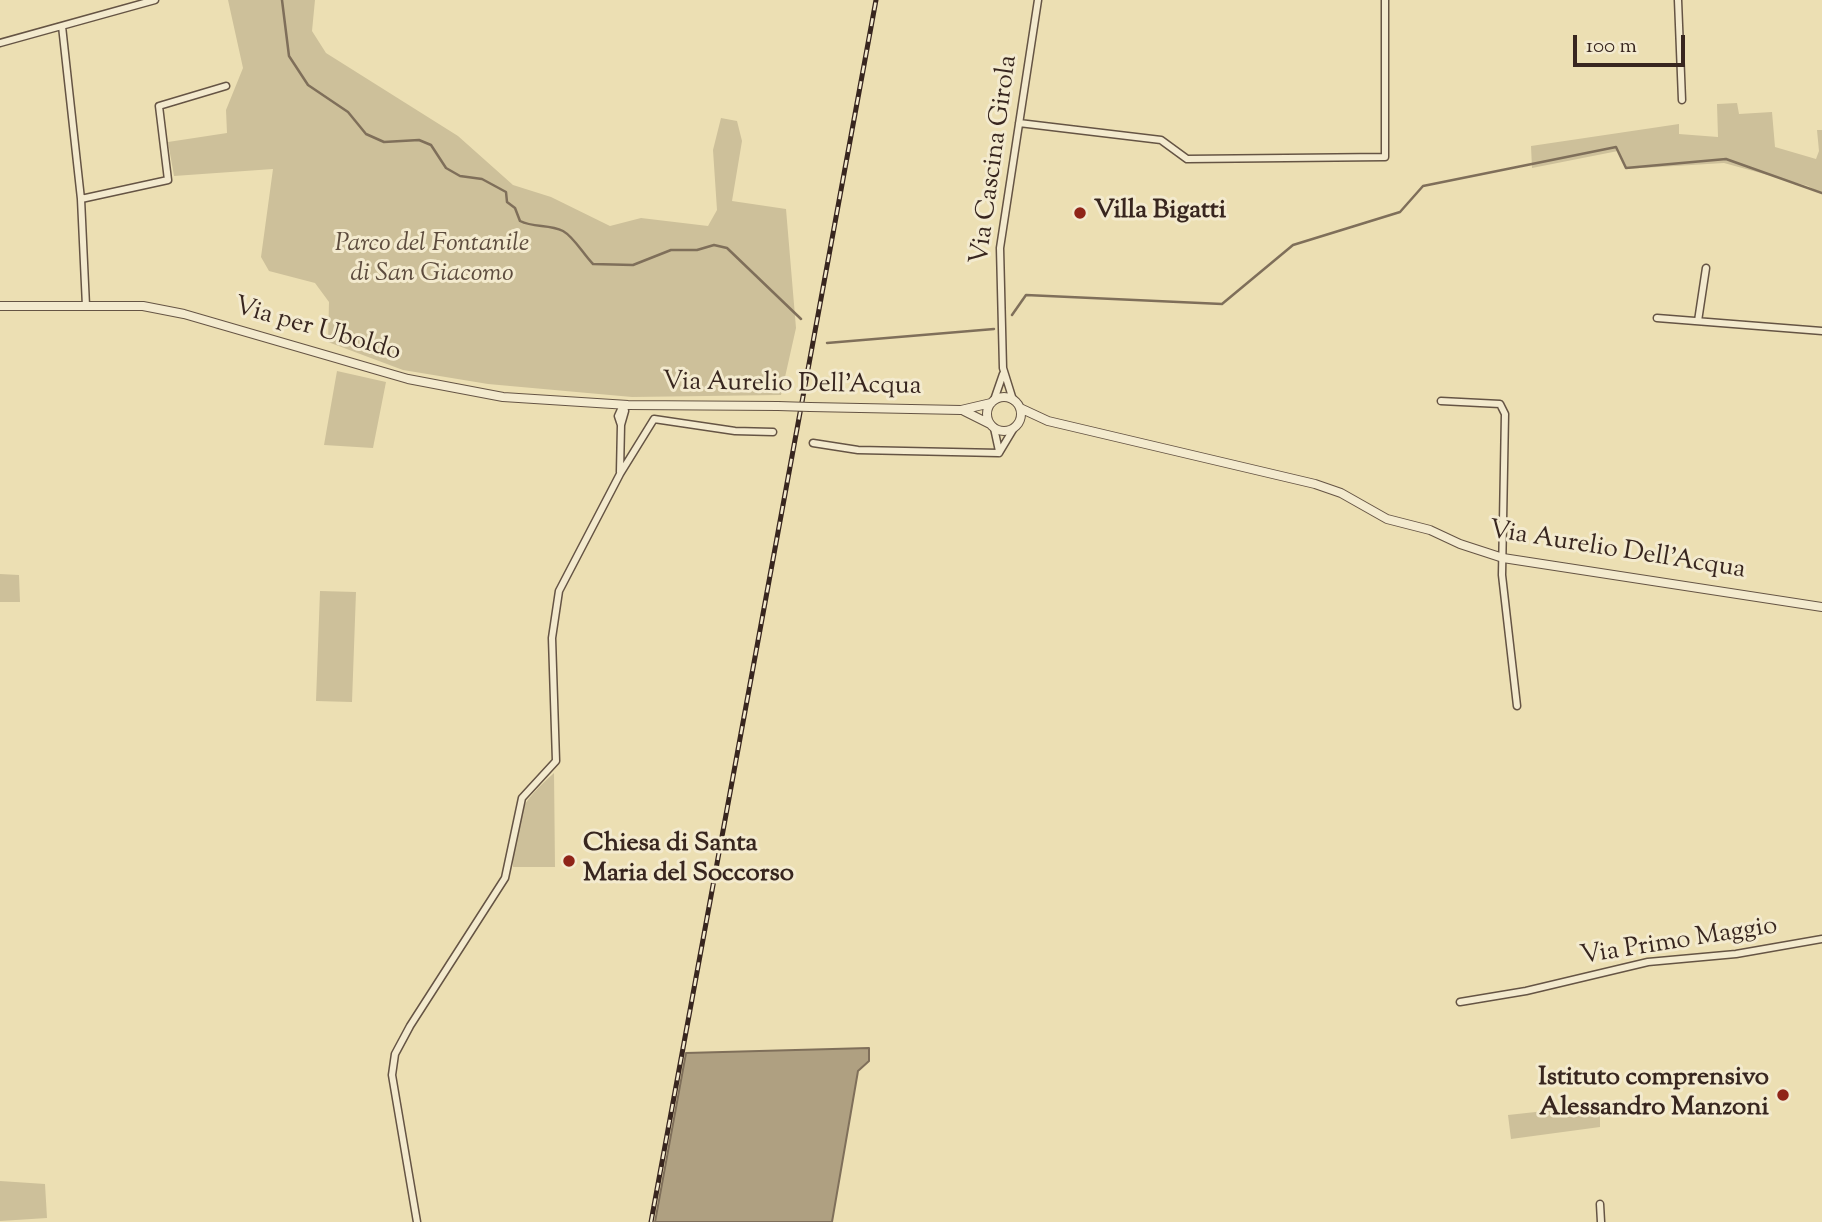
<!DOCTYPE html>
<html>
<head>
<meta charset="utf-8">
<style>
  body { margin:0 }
  #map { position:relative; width:1822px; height:1222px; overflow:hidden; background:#ecdfb3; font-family:"Sorts Mill Goudy",serif }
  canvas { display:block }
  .scale { position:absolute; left:1573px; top:35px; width:112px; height:32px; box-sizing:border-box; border:4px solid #38261f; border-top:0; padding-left:9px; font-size:21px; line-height:24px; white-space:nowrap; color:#38261f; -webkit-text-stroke:5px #f3eace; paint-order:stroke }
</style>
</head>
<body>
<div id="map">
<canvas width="1822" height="1222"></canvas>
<div class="scale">100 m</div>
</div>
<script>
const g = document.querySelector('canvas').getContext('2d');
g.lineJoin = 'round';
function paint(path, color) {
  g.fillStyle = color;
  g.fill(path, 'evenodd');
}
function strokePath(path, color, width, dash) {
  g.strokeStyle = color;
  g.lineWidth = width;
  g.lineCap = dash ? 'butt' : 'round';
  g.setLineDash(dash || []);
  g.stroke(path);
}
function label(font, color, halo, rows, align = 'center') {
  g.font = font + ' "Sorts Mill Goudy",serif';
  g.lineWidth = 6;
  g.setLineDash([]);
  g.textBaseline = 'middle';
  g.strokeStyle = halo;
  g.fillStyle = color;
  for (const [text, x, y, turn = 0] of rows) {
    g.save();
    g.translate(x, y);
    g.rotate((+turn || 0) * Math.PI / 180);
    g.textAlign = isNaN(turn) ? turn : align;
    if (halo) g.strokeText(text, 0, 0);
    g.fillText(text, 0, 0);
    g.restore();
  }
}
const green = new Path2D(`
  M228 0H315L312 31 326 53 458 136 513 185 551 197 610 226 641 218 708 226 717 210 713 150 721 118 737 121 742 141 732 201 786 209 796 328 781 395 632 397 488 384 403 370 328 342 329 302 315 283 269 271 261 257 273 169 174 176 168 142 227 133 226 110 243 68Z
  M1737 103 1739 114 1772 112 1775 147 1816 159 1819 151 1817 130H1822V194L1808 186 1724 163 1626 169 1618 151 1532 168 1531 146 1679 124V134L1718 137 1717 104Z
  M337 371 386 382 373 448 324 445Z
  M0 574 19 575 20 602H0Z
  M320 591 356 592 352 702 316 701Z
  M554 773 555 867H513C516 817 515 808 554 773Z
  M1600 1105V1127L1511 1139 1508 1115Z
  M0 1181 45 1184 47 1218 0 1221Z`);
const water = new Path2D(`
  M869 1048V1061L858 1071 832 1222H655L686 1053Z`);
const stream = new Path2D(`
  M282 0 289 56 308 85 348 112 366 134 384 142 419 140 431 145 446 168 460 176 482 179 506 192 507 202 515 208 520 221C534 228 549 224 563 231 574 237 583 254 593 264L633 265 671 250H697L714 245 727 248 801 319
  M1012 315 1026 295 1222 304 1293 245 1400 212 1423 186 1616 147 1626 168 1726 159 1822 193
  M827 343 994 329`);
const minor = new Path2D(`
  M1678 0 1682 100
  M62 26 81 199 86 306
  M0 43 155 0
  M1019 123 1161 140 1187 159 1385 157V0
  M81 199 168 180 159 106 226 86
  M1657 318 1822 331
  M1698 321 1706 268
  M994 400 1003 374
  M1013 400 1003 368 1000 248 1038 0
  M1441 401 1500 404 1505 414 1502 575 1517 706
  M621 425 625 411 623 405
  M994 428 999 451
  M813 443 858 450 999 453
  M999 453 1014 428
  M620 472 621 425 618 416 623 405
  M1460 1002 1526 991 1648 962 1736 954 1822 939
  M1600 1204 1601 1222
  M417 1222 392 1075 395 1054 410 1026 505 878 522 798 556 761 552 638 559 591 620 474 654 419 735 431 773 432`);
const tertiary = new Path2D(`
  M0 306H143L184 314 408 379 503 397 628 405 778 406
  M987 414a17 17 0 1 1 34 0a17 17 0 1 1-34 0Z
  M810 407 961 410 991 403
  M1020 408 1048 421 1315 484 1341 493 1387 519 1430 530 1460 544 1503 558 1822 607
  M964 411 990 424`);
const rail = new Path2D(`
  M651 1222 876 0`);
const tertiaryBridge = new Path2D(`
  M778 406 810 407`);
const markers = [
  [1080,213,7,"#8f2418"],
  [569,861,7,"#8f2418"],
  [1783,1095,7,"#8f2418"]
];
const streetNames = [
  ["Via Cascina Girola",996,160,-82],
  ["Via per Uboldo",317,331,16],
  ["Via Aurelio Dell'Acqua",792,386,1],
  ["Via Aurelio Dell'Acqua",1617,552,9],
  ["Via Primo Maggio",1679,943,-9]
];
const poiNames = [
  ["Villa Bigatti",1094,213],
  ["Chiesa di Santa",583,846],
  ["Maria del Soccorso",583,876],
  ["Istituto comprensivo",1769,1080,"right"],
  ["Alessandro Manzoni",1769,1110,"right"]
];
const parkNames = [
  ["Parco del Fontanile",432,246],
  ["di San Giacomo",432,276]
];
paint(green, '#cdc09a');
paint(water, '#afa081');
strokePath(water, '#7f6f5a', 2);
strokePath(stream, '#7f6f5a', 2.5);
strokePath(minor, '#655444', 9);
strokePath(tertiary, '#655444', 10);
strokePath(minor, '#f3eace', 6);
strokePath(tertiary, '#f3eace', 8);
strokePath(rail, '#38261f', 5);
strokePath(rail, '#f3eace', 2.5, [8]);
strokePath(tertiaryBridge, '#655444', 10, []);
strokePath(tertiaryBridge, '#f3eace', 8);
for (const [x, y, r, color] of markers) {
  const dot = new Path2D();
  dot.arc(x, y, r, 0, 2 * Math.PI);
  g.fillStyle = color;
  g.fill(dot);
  strokePath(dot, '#f3eace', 2.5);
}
label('26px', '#38261f', '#f3eace', streetNames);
label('bold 26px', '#38261f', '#f3eace', poiNames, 'left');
label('italic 26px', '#5d4c3e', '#f3eace', parkNames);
</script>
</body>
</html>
